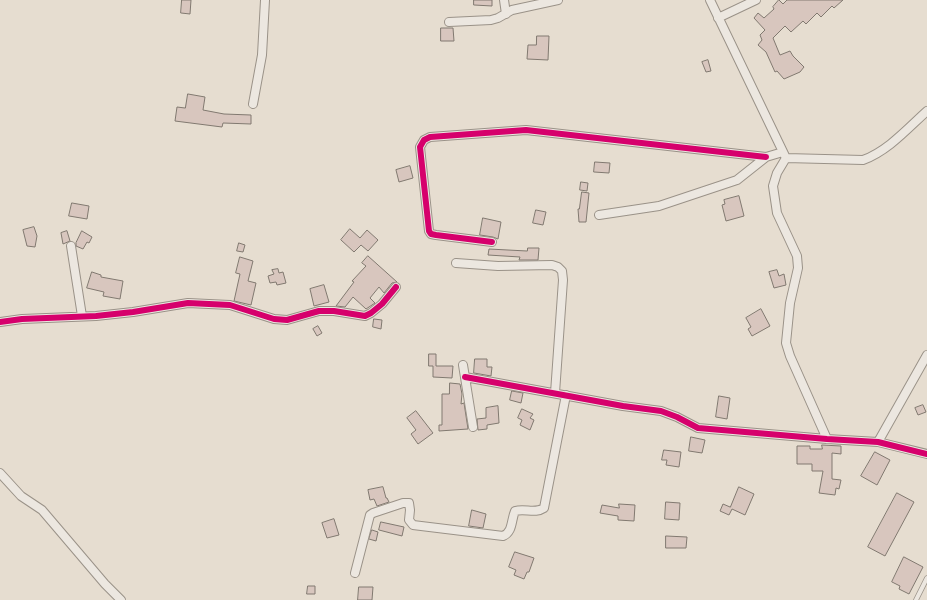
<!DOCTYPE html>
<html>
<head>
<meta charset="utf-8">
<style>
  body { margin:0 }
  canvas { display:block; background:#e6ddd0 }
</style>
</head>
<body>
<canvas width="927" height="600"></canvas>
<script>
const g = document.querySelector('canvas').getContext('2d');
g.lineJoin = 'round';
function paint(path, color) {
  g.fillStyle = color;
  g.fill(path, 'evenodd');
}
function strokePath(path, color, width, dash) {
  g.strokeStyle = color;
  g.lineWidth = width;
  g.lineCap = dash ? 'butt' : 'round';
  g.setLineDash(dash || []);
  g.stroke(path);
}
const building = new Path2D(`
  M182 0H191L190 14 181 13Z
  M474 0H492V6L474 5Z
  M779 0 783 4 787 0H843L834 8 832 6 821 17 817 13 806 24 803 21 791 32 785 26 773 38 780 55 790 51 793 56 804 67 800 72 784 79 777 71 775 72 766 52 758 45 762 40 760 35 765 30 754 18 758 13 764 18 774 9 773 7Z
  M441 28H453L454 41H441Z
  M537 36H549L548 60 527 59 528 45H536Z
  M708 60 711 71 706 72 702 62Z
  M188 94 205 97 203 110 224 114 251 115V124L223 123 222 127 175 121 177 107 185 108Z
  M595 162 610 163 609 173 594 172Z
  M410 166 413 178 399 182 396 170Z
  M581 182 588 183 587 191 580 190Z
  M582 192 589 193 586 222H579L578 209H579Z
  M739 196 744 216 726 221 722 205 725 204 724 200Z
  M72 203 89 206 87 219 69 216Z
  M536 210 546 212 543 225 533 223Z
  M483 218 501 222 498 239 493 237 480 235Z
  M34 227 37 236 35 247 27 246 23 230Z
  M350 229 360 238 367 230 378 240 368 251 361 245 354 252 341 240Z
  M67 231 70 241 63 244 61 233Z
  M82 231 92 237 89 243 87 242 83 249 76 246V243Z
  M239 243 245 245 243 252 237 251Z
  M528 248H539L538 260H519L520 257 488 255 489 249 527 251Z
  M368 256 397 282 392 283 384 293 379 287 370 298 375 303 366 309 353 297 345 307 336 306 354 282 352 281 366 266 362 263Z
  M240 257 253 261 248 281 256 283 251 305 234 301 240 274 236 273Z
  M278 269 279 273 283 272 286 283 277 285 276 282 270 283 268 276 274 274 272 270Z
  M777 270 779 276 784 274 786 285 774 288 769 272Z
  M92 272 101 275V277L123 281 120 299 103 296 104 292 87 288Z
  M324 285 329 302 314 306 310 289Z
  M761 309 770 326 752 336 748 329 751 327 746 318Z
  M374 319 382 320 381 329 373 327Z
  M318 326 322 333 317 336 313 329Z
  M429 354H436V366H453L452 378 433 377V366H429Z
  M475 359H487V367H492L491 376 474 373Z
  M450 383 460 384 462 394 461 404 464 403 468 429 439 431V425H442V394H449Z
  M512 391 523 393 521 403 510 400Z
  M719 396 730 398 727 419 716 417Z
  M923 405 926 412 918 415 915 408Z
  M498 406 499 423 487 425V429L478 430 477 419 486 418V408Z
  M522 409 533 414 530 418 534 420 530 430 520 425 522 420 518 418Z
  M416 411 433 433 418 444 411 434 416 430 407 418Z
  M691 437 705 440 702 453 689 451Z
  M822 445 841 446V454L832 453V479L841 480 839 489 836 488 835 495 819 493 823 471H812V464H797V446H810V449H822Z
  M664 450 681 452 679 467 666 465 667 460H662Z
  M875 452 890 460 877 485 861 476Z
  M383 487 386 498H387L389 502 377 506 374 499 370 500 368 490Z
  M739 487 754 494 745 515 732 509 729 515 720 511 723 504 730 507Z
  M897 493 914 502 885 556 868 547Z
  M666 502 680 503 679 520 665 519Z
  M619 504 635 505 634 521 618 520V516L600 513 602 505 619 508Z
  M472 510 486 514 483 528 469 526Z
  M334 519 339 535 327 538 322 523Z
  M381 522 404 527 402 536 379 530Z
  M372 530 378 532 376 541 369 539Z
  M666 536 687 537 686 548H666Z
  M515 552 534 558 529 572H527L524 579 514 575 516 570 509 567Z
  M904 557 923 567 909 594 899 589 900 586 892 582Z
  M308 586H315V594H307Z
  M359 587H373L372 600H358Z`);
const lane = new Path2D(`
  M916 600 927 578`);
const street = new Path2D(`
  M504 0 506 14
  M710 0 785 156
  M718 18 756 0
  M449 22 491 20 498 18 512 10 558 0
  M253 104 262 55 265 0
  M599 215 659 206 737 180 766 157 783 152
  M492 242 436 235 431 234 429 231 420 147 424 140 430 137 526 130 766 157
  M71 246 82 316
  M456 263 498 266 552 265 558 267 562 271 563 280 555 393
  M0 322 22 319 96 316 133 312 188 303 230 305 274 319 287 320 319 311H334L365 316 371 313 382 304 396 287
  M463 365 473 427
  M465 377 623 406 661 411 677 417 698 428 827 439 878 442 927 454
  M827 439 790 356 786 343 790 303 798 268 797 256 777 213 773 186 777 173 786 158 863 160C888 151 908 128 927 111
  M878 442 927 355
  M0 473 21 496 42 510 105 584 121 600
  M355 573 370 515 373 513 403 503H409L410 510 409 520 413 525 503 536C513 532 511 520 515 511 525 508 535 514 544 508L566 395`);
const cycleway = new Path2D(`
  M492 242 436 235 431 234 429 231 420 147 424 140 430 137 526 130 766 157
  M0 322 22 319 96 316 133 312 188 303 230 305 274 319 287 320 319 311H334L365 316 371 313 382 304 396 287
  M465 377 623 406 661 411 677 417 698 428 827 439 878 442 927 454`);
paint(building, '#d8c6be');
strokePath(building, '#817970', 1);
strokePath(lane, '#9a9288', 5.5);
strokePath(street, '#9a9288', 10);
strokePath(lane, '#ece7e0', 4);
strokePath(street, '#ece7e0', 8);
strokePath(cycleway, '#d6006c', 6);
</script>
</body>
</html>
